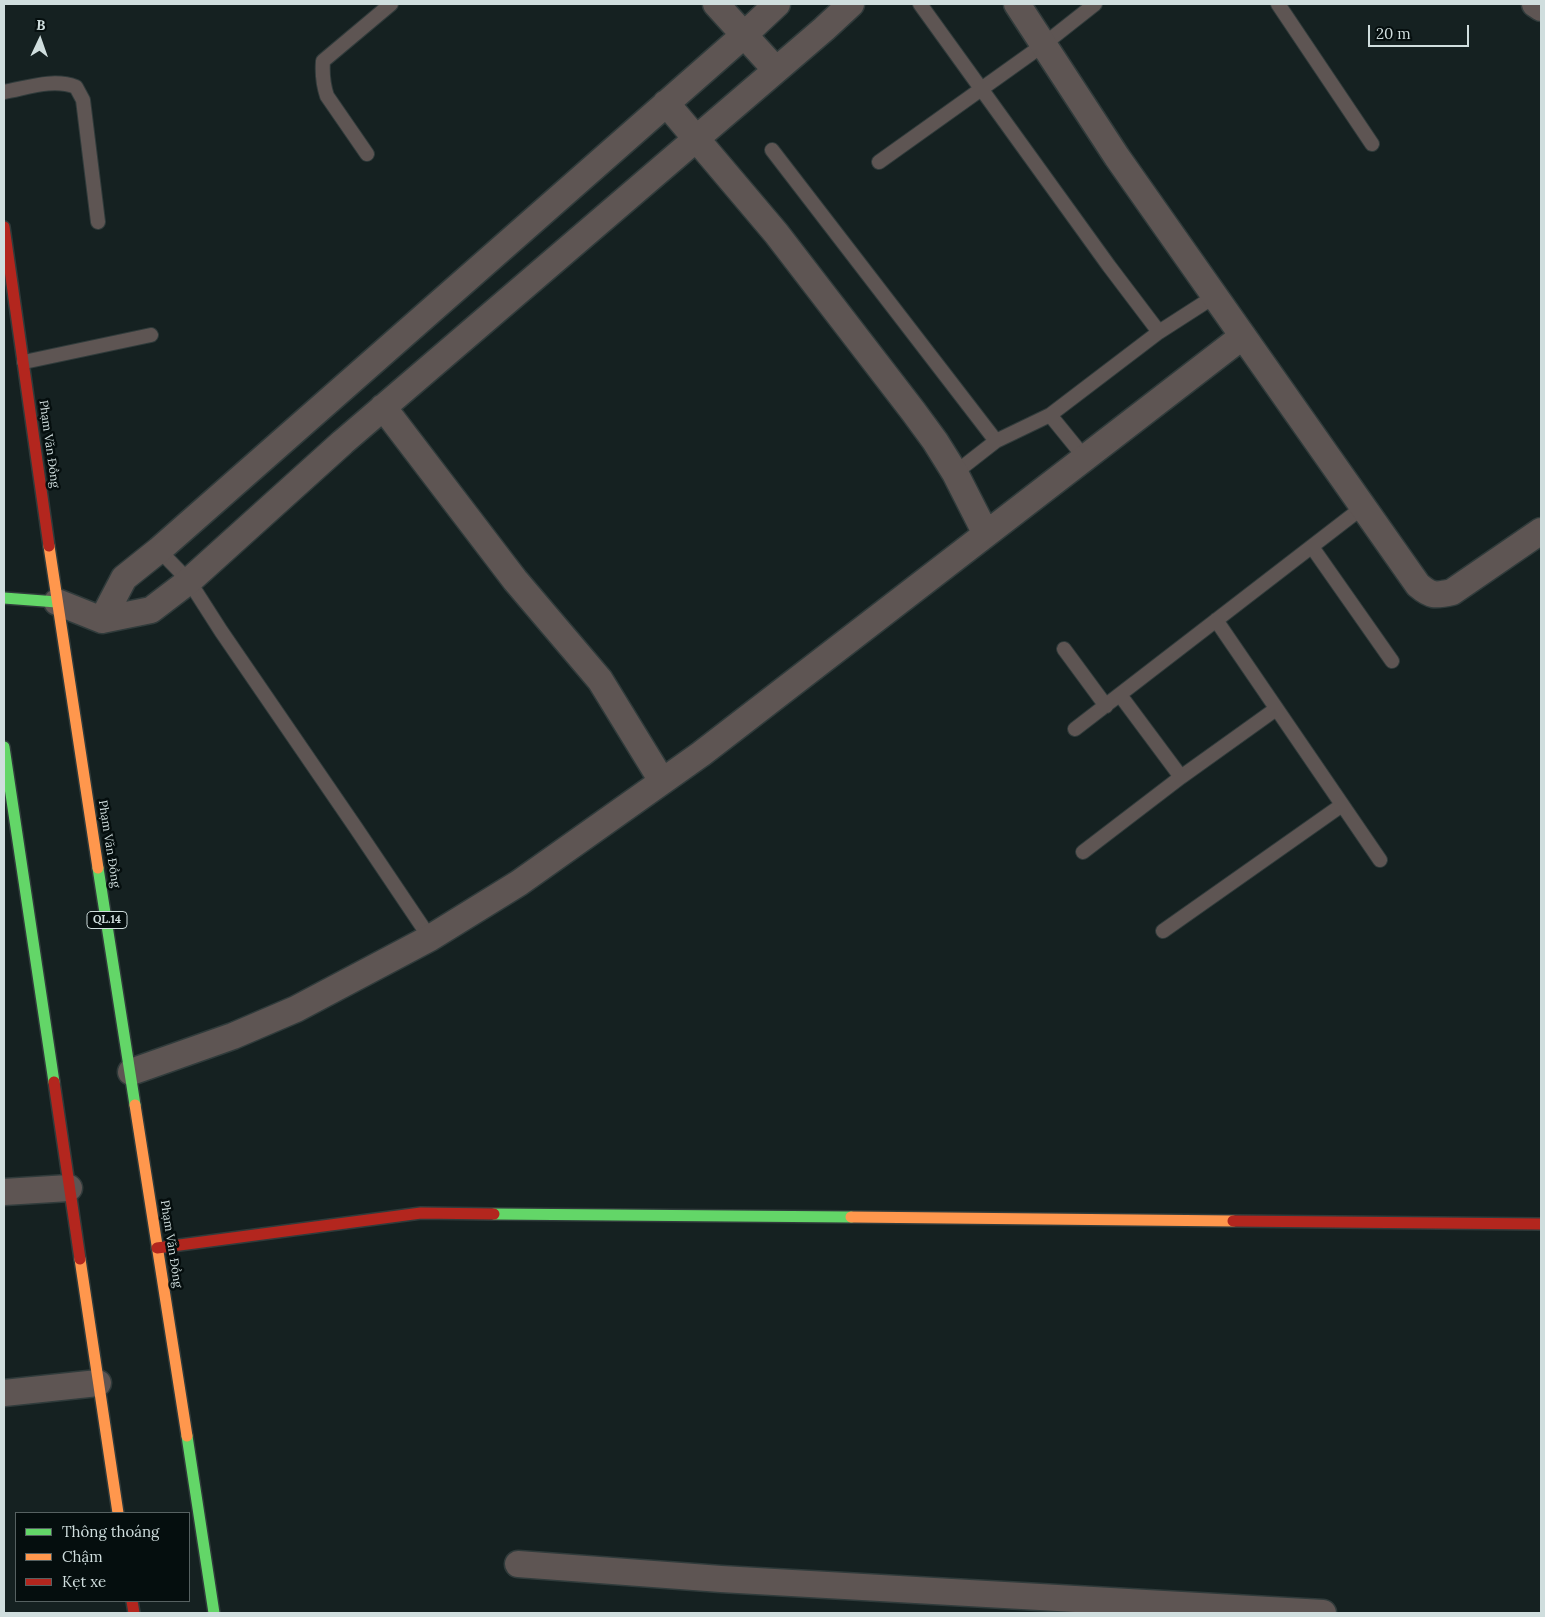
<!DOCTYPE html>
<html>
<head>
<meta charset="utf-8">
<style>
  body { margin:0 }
  #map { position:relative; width:1545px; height:1617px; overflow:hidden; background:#152121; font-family:Lora,serif }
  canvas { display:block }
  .frame { position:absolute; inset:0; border:5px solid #d0dede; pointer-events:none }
  .legend { position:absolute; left:15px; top:1512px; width:175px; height:90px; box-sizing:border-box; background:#050e0e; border:1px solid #566161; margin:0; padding:6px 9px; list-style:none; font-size:15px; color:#d0dede }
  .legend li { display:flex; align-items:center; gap:10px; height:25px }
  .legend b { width:25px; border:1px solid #566161 }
  .north { position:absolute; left:15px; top:15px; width:50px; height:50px; -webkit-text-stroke:4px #050e0e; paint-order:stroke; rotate:3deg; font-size:14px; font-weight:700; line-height:20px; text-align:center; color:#d0dede }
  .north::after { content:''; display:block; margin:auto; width:18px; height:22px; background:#d0dede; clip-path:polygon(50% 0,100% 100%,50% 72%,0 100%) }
  .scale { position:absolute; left:1368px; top:25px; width:101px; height:22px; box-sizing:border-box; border:2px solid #d0dede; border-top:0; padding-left:6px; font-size:15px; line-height:18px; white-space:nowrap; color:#d0dede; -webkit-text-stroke:4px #050e0e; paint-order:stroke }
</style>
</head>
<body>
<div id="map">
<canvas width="1545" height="1617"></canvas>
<div class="frame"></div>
<ul class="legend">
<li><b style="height:6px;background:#63d668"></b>Thông thoáng</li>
<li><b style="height:6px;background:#ff974d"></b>Chậm</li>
<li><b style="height:6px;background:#b3261e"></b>Kẹt xe</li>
</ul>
<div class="north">B</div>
<div class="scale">20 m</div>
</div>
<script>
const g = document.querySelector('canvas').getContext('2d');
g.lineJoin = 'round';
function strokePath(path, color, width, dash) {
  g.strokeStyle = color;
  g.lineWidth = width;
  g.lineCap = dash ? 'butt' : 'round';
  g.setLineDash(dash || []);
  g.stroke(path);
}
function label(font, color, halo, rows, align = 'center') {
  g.font = font + ' Lora,serif';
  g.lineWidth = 5;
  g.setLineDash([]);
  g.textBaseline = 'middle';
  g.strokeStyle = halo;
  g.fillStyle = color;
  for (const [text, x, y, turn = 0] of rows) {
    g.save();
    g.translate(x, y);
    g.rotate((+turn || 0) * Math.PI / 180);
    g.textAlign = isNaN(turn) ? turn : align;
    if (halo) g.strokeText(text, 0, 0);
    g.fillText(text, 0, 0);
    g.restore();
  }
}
const lane = new Path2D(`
  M920 4 1109 266 1159 332
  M1278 4 1372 144
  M4 92C27 88 53 78 76 87L83 100 98 222
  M772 150 996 441
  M367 154 327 96C323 84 322 74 323 61L391 4
  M879 162 1043 45 1095 4
  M24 362 151 335
  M1050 415 1085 458
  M955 473 996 441 1050 415 1159 332 1215 296
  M1312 547 1392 661
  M159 550 189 581 221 631 356 828 430 938
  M1216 620 1380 860
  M1064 649 1106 706
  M1120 695 1181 777
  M1075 729 1363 507
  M1083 852 1181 777 1276 709
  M1163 931 1342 805`);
const street = new Path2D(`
  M716 4 776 70
  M1017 4 1117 157 1418 585C1431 596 1435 596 1452 592L1541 531
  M1535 4 1541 8
  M666 103 776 233 913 411 935 441 955 473 986 534
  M383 407 515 580 600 680 662 781
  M57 602 102 620 151 610 189 581 343 442 824 29 851 4
  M102 620 124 578 159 550 743 36 777 4
  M131 1072 233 1036 296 1009 430 938 519 883 701 754 1243 336
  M4 1192 69 1188
  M4 1393 98 1383
  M518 1564 721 1579 1323 1613`);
const fast = new Path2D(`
  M4 598 57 602
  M4 747 54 1082
  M98 868 135 1105
  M494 1214 851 1217
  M187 1436 214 1613`);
const slow = new Path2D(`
  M49 546 98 868
  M135 1105 187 1436
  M851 1217 1233 1221
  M80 1259 118 1513`);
const jam = new Path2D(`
  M4 227 49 546
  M54 1082 80 1259
  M1233 1221 1541 1224
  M157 1248 421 1213 494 1214
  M132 1601 134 1613`);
const shields = [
  [107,920,40]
];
const shieldNames = [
  ["QL.14",107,920]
];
const streetNames = [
  ["Phạm Văn Đồng",49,444,82],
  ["Phạm Văn Đồng",109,844,81],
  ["Phạm Văn Đồng",171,1244,81]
];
strokePath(lane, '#303b3b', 16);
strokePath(street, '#303b3b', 29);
strokePath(fast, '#303b3b', 14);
strokePath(slow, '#303b3b', 14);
strokePath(jam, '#303b3b', 14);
strokePath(lane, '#5e5553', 14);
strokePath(street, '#5e5553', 26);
strokePath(fast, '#63d668', 11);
strokePath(slow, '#ff974d', 11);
strokePath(jam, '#b3261e', 11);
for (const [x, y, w] of shields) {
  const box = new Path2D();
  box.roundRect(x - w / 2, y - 8.5, w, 17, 4);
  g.fillStyle = '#050e0e';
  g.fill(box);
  strokePath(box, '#d0dede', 1);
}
label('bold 11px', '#d0dede', null, shieldNames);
label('12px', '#d0dede', '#050e0e', streetNames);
</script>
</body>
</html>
